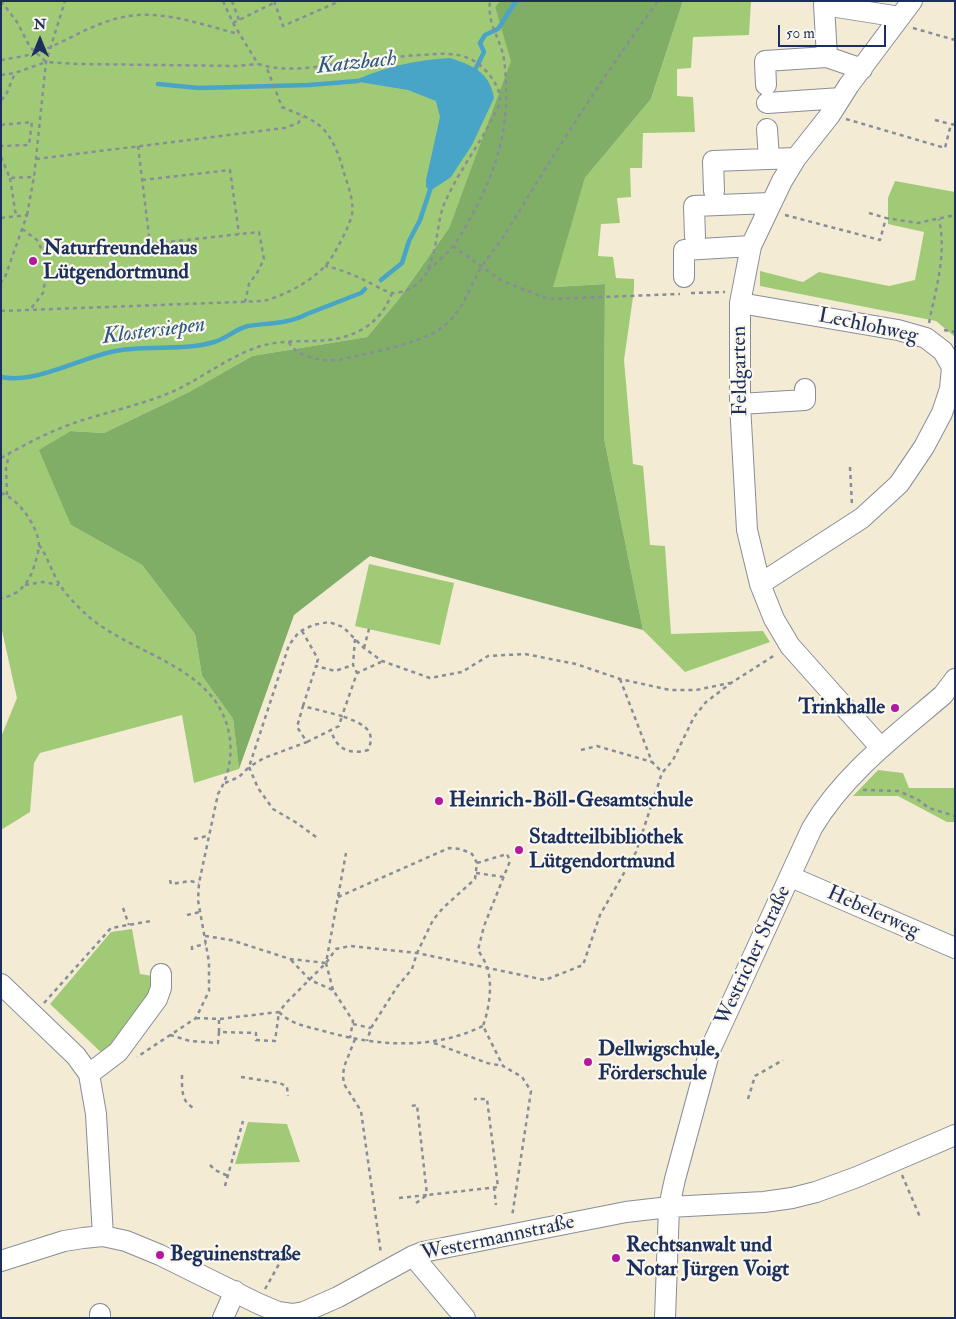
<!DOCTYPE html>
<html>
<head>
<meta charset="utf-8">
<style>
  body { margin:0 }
  #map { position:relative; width:956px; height:1319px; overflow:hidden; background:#f3ebd4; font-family:"IM FELL Double Pica",serif }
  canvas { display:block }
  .frame { position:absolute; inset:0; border:2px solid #1b2f5e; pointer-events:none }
  .north { position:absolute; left:15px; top:15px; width:50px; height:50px; -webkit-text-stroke:4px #fbf7ec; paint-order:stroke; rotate:0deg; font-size:14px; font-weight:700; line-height:20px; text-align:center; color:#1b2f5e }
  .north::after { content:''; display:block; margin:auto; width:18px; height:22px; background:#1b2f5e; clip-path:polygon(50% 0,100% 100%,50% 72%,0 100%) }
  .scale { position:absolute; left:778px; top:25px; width:108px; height:22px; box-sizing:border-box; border:2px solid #1b2f5e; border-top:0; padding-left:6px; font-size:15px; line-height:18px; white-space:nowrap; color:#1b2f5e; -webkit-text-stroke:4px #fbf7ec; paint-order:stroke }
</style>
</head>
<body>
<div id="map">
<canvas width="956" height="1319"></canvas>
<div class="frame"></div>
<div class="north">N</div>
<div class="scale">50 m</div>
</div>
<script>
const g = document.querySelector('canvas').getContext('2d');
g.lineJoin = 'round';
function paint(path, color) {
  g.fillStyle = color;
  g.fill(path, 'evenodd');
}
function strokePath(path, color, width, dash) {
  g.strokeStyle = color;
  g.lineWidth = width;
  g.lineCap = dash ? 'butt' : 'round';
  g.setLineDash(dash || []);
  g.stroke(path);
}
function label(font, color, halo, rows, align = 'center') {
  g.font = font + ' "IM FELL Double Pica",serif';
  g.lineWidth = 4.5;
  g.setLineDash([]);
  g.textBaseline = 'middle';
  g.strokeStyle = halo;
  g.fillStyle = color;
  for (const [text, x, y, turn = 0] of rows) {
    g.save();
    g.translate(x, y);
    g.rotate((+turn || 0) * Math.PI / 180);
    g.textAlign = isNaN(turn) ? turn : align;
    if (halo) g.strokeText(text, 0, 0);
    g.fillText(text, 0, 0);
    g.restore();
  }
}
const green = new Path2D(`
  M1 1H500L495 7 512 61 449 228 398 300 367 337 252 356 189 392 104 433 71 431V525L142 565 195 634 202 676 233 719 239 769 194 783 182 715 40 753 34 763 30 812 1 830V737L17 698 1 626Z
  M683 1H751L749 35 693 37 691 68 677 69V96L693 97 695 132 643 133 642 168H630L631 197 617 198 620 223 601 224 598 256 613 257 616 278 634 279V290L624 360 633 464 643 466 650 545 665 546 671 634 763 631 770 642 685 672 643 630 604 438 605 284 552 287 585 178 651 99Z
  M895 181 955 192V337L936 321 760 286V271L803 282 819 272 889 286 915 280 924 232 888 224V198Z
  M369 564 454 583 440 645 355 626Z
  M878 770 903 773 909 788H955V822H947L898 796H853Z
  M132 929 140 974 153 976 154 988 104 1055 50 1004 111 932Z
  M248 1122 287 1124 300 1162 235 1164Z`);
const forest = new Path2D(`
  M500 1H683L651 99 585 178 553 287 605 284 604 438 643 630 370 556 294 615 239 769 233 719 202 676 195 634 142 565 71 525 39 450 71 431 104 433 189 392 252 356 367 337 398 300 449 228 511 61 495 7Z`);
const water = new Path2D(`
  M450 58C472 65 490 72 494 98L472 145 451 177 430 191 426 187V180L440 117 436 101 408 90 353 81C386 67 414 60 450 58Z`);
const stream = new Path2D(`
  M474 72 484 52 480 43 485 35 498 29 516 1
  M158 84 199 88 309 85 358 81
  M381 280 402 263 409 241 420 220 431 187
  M1 377C35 384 78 359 111 352 145 344 181 352 214 342 226 339 235 329 248 326 267 323 289 324 307 314L361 293 365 289`);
const path = new Path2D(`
  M1 1 17 22 30 47 46 62 79 64 236 66 258 64
  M223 1 233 23 258 64C284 72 309 68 336 64 364 61 391 57 419 55 438 54 457 51 474 61 486 68 501 86 500 101 499 107 494 115 491 121 476 150 455 177 443 207 434 234 438 278 407 290 403 292 396 293 392 293 383 291 373 284 364 280 352 274 339 269 325 266
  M232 1 239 20
  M274 1 283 26 340 1
  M233 23 274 3
  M913 28 955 40
  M1 60C13 58 27 56 39 52 72 39 102 17 138 15 173 13 206 26 239 34
  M1 75 15 73 46 62
  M1 100 6 95 15 73
  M846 119 945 148 951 124 955 125
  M935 120 950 124
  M1 125 32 122 29 145 1 146
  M138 146 150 244 259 232 264 259 257 273 249 284 245 302
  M1 157 10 178 34 177
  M36 159 285 128 298 123 303 117
  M10 178 16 216
  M142 180 230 170 239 234
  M869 213 886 218
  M27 215 34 177 46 62 65 1
  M785 215 880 240 886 218 918 223 955 215
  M1 218 27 215 5 277 1 282
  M22 229 37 240 43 252 46 276 43 293 30 310
  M453 246 502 281 549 299 680 294
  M428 270C436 263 446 255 453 246 460 238 465 227 471 217 499 167 512 117 504 60 501 38 487 26 490 1
  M691 293 725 292
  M1 311 264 301C285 295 311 282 326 265 333 257 337 248 342 239 346 231 350 223 352 214 354 200 348 186 344 173 340 158 335 143 325 131 314 118 297 114 282 107L266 66
  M929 323C936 287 947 255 939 219
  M944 330 955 332
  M289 342C296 358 327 363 343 359 372 352 415 345 440 329 462 315 469 287 482 266 489 256 497 246 504 236 553 156 602 77 658 1
  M1 458C26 444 52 430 80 421 111 411 144 404 174 391 204 377 229 356 261 346 295 336 329 348 361 330 377 321 386 309 392 293
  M850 467 852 505
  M1 493C19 499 38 527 39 545 39 550 37 556 36 560 31 579 22 595 1 598
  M7 495 6 468 9 455
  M39 545C48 557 52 573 60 585 67 596 78 607 88 616 135 657 220 666 230 739 232 758 228 778 218 794L199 883 198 900 209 962V991L196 1018 137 1057
  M25 585 43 582 59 585
  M302 631 318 659 316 666
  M355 639 353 665 357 673
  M364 648 369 629
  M620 679 652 762 662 772
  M303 706 316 666 335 671 353 665
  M307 742 339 726 342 716C359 723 378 728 368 750 349 755 336 749 331 730
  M581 750 597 746 652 762
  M225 783 239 777 249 767 289 645 299 632 313 625 329 622 343 627 364 648 382 661 430 678 462 672 488 656 525 654 576 664 620 679 670 690H696L730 683
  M863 790 898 791 917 799 929 808 955 816
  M316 837 297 823 273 809 258 788 249 767 264 758 307 742 297 727 303 706 342 716 357 673 381 662
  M194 839 207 836
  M477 863 507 854 510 861 484 926 478 950C481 955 485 961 487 967 493 985 489 1009 483 1026L503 1066 522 1077 531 1091 512 1217
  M476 873 504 877
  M170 880 171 884 190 881 199 883
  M338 897 449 848 461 849 472 854 477 863 475 879 443 908 433 920 417 953 412 969 397 987 371 1028 367 1041
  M123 908 129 925
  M187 915 200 912
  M205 936 231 940 290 959 326 963
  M192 950V947L206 944
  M291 960 310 980 333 990 353 1021 350 1038
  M333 990 326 963 346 853
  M44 1003 111 928 151 921
  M279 1012C291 1024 304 1026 320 1030 374 1046 431 1051 483 1026
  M196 1018 219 1019 279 1012 286 1003 326 963 336 949 350 946 417 953 545 980 583 965 600 915 636 852 662 773 673 760 694 717 706 702 731 683 775 655
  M353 1024 371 1028
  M219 1032V1019
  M170 1035 190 1041 218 1043 219 1032 256 1033V1040L275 1041 279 1012
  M355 1039 344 1067 343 1076 344 1084 361 1111 381 1254
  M434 1043 487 1063 503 1066
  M182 1075C182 1090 181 1103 196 1109
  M241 1077 280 1083 287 1087 288 1096
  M748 1099 755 1076 783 1060
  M210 1165 215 1170 228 1176
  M902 1175 920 1217
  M225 1186 243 1121
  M494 1187 496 1205
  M399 1198 427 1195 417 1105 411 1106
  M416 1203 427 1195 498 1187 487 1099H474
  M265 1289 279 1264`);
const minor = new Path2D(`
  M825 1 824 5 900 17
  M824 5 827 57
  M766 85 765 61 827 57 862 69
  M767 103 841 98
  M767 129 769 159
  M714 191 713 161 796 158
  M695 237 694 206 770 203
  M684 277V250L751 246
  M740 303 898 330 926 338 943 351 952 367 950 389 942 413 924 447 899 484 862 518 760 584
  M740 404 805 400V389
  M881 748 790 646 774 619 760 584 747 530 740 404V303L751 246 782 181 796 158 830 115 849 85 912 1
  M791 877 955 948
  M1 984 76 1056 89 1074 96 1114 103 1236
  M89 1074 118 1052 157 999 161 988V974
  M413 1256 465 1318
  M1 1261 64 1241 83 1238 103 1236 126 1241 160 1255 257 1303 278 1312 292 1314 304 1312 338 1297 413 1256 423 1252 626 1212 669 1207 764 1202 792 1198 816 1192 857 1177 955 1135
  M100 1318V1314
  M223 1318 235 1291
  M665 1318 669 1207 675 1179 710 1050 812 828C844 774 896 735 943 695L955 679`);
const markers = [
  [33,261,5,"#b5179e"],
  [895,708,5,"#b5179e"],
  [439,801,5,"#b5179e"],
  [519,850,5,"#b5179e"],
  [588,1062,5,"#b5179e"],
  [160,1255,5,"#b5179e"],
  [616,1258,5,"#b5179e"]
];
const poiNames = [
  ["Naturfreundehaus",43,249],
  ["Lütgendortmund",43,273],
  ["Trinkhalle",885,708,"right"],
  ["Heinrich-Böll-Gesamtschule",449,801],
  ["Stadtteilbibliothek",529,838],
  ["Lütgendortmund",529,862],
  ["Dellwigschule,",598,1050],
  ["Förderschule",598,1074],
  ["Rechtsanwalt und",626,1246],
  ["Notar Jürgen Voigt",626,1270],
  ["Beguinenstraße",170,1255]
];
const streetNames = [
  ["Lechlohweg",868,327,12],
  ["Feldgarten",741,371,-91],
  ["Hebelerweg",873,913,24],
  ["Westricher Straße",754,956,-65],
  ["Westermannstraße",498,1239,-12]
];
const waterNames = [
  ["Katzbach",357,64,-6],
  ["Klostersiepen",154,332,-7]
];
paint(green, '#a1ca76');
paint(forest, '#80ae67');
paint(water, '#48a5c7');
strokePath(stream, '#48a5c7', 4.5);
strokePath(minor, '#878d99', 22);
strokePath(path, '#878d99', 2.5, [4, 4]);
strokePath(minor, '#fff', 20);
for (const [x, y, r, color] of markers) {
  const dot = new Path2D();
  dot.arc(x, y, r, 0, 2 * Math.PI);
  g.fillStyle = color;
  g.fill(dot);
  strokePath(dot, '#fbf7ec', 2);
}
label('bold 21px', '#1b2f5e', '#fbf7ec', poiNames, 'left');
label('21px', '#1b2f5e', '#fbf7ec', streetNames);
label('italic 22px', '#2b5883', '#fbf7ec', waterNames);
</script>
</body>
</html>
